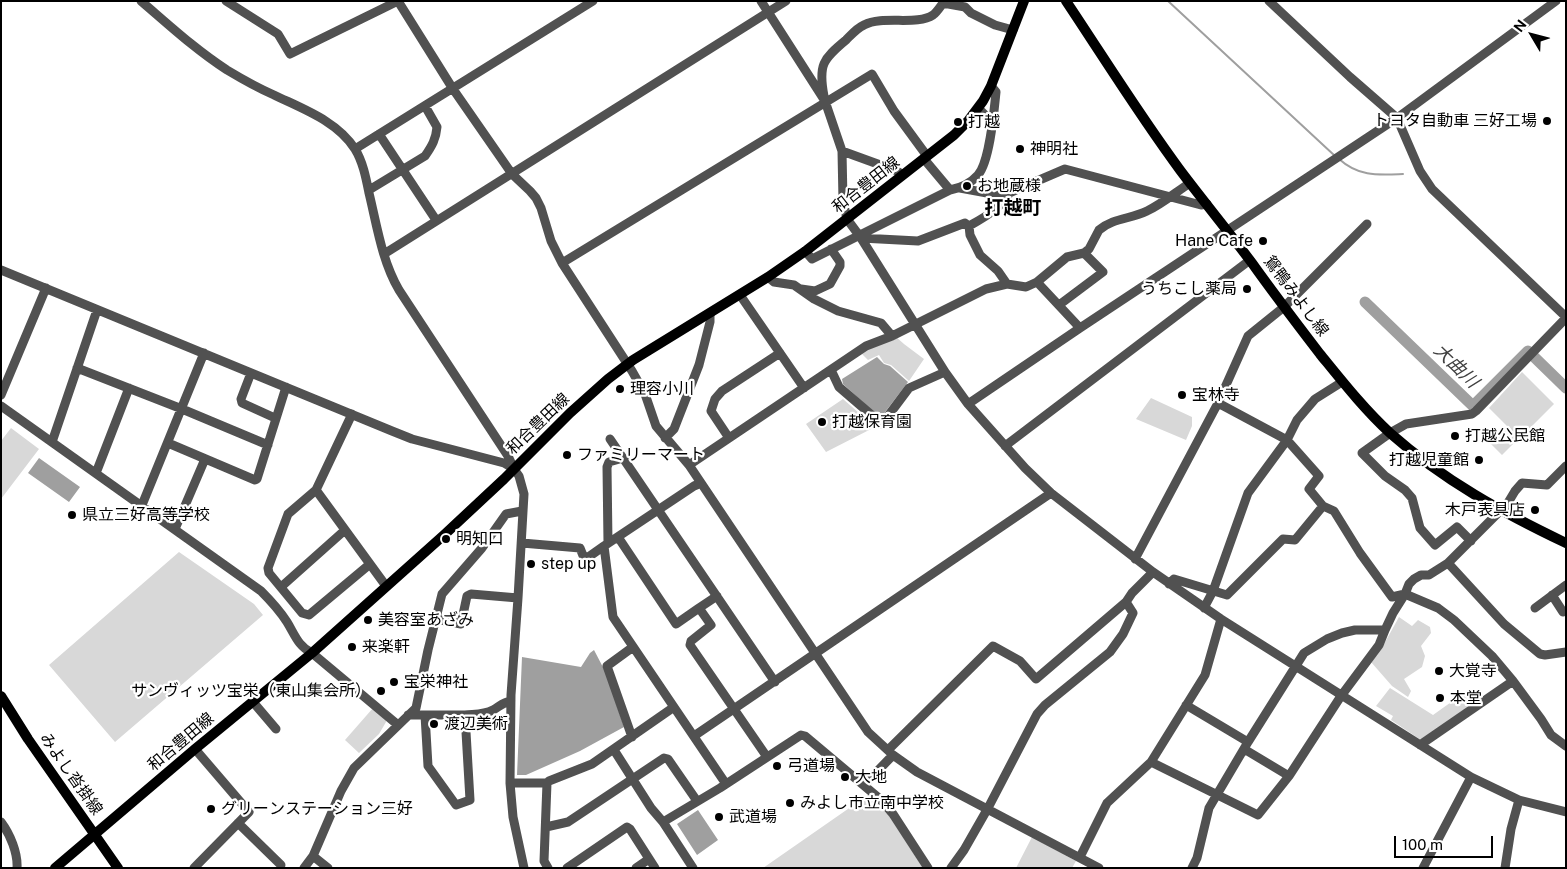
<!DOCTYPE html>
<html>
<head>
<meta charset="utf-8">
<style>
  body { margin:0 }
  #map { position:relative; width:1567px; height:869px; overflow:hidden; background:#fff; font-family:"Public Sans",sans-serif }
  canvas { display:block }
  .frame { position:absolute; inset:0; border:2px solid #000; pointer-events:none }
  .north { position:absolute; left:1507px; top:10px; width:50px; height:50px; -webkit-text-stroke:4px #fff; paint-order:stroke; rotate:307deg; font-size:14px; font-weight:700; line-height:20px; text-align:center; color:#000 }
  .north::after { content:''; display:block; margin:auto; width:18px; height:22px; background:#000; clip-path:polygon(50% 0,100% 100%,50% 72%,0 100%) }
  .scale { position:absolute; left:1394px; top:836px; width:99px; height:22px; box-sizing:border-box; border:2px solid #000; border-top:0; padding-left:6px; font-size:15px; line-height:18px; white-space:nowrap; color:#000; -webkit-text-stroke:4px #fff; paint-order:stroke }
</style>
</head>
<body>
<div id="map">
<canvas width="1567" height="869"></canvas>
<div class="frame"></div>
<div class="north">N</div>
<div class="scale">100 m</div>
</div>
<script>
const g = document.querySelector('canvas').getContext('2d');
g.lineJoin = 'round';
function paint(path, color) {
  g.fillStyle = color;
  g.fill(path, 'evenodd');
}
function strokePath(path, color, width, dash) {
  g.strokeStyle = color;
  g.lineWidth = width;
  g.lineCap = dash ? 'butt' : 'round';
  g.setLineDash(dash || []);
  g.stroke(path);
}
function label(font, color, halo, rows, align = 'center') {
  g.font = font + ' "Public Sans","Noto Sans JP",sans-serif';
  g.lineWidth = 4.5;
  g.setLineDash([]);
  g.textBaseline = 'middle';
  g.strokeStyle = halo;
  g.fillStyle = color;
  for (const [text, x, y, turn = 0] of rows) {
    g.save();
    g.translate(x, y);
    g.rotate((+turn || 0) * Math.PI / 180);
    g.textAlign = isNaN(turn) ? turn : align;
    if (halo) g.strokeText(text, 0, 0);
    g.fillText(text, 0, 0);
    g.restore();
  }
}
const green = new Path2D(`
  M895 336 904 344 924 359 909 381 891 365 884 363 879 355 868 360 860 352Z
  M1522 372 1554 404 1520 438 1516 434 1519 438 1502 455 1491 444 1508 427 1489 408Z
  M1151 398 1192 417V426L1186 440 1136 419Z
  M843 399 875 427 826 452 806 424Z
  M11 428 39 449 1 499V441Z
  M179 552 254 604 263 615 115 742 49 665Z
  M1399 617 1412 626 1418 620 1430 627 1431 633 1421 646 1425 656 1422 667 1404 679 1411 691 1408 697 1392 686 1371 662 1384 644Z
  M1390 688 1433 715 1468 690 1473 693 1477 701 1421 740 1391 720 1393 716 1376 706Z
  M373 708 386 720V722L379 734 359 753 345 740Z
  M868 795 890 817 923 868H763Z
  M1032 837 1076 861 1072 868H1016Z`);
const water = new Path2D(`
  M877 357 884 364 890 366 908 382 882 416H878L843 384 842 379Z
  M39 458 80 487 69 502 28 473Z
  M594 650 606 673 624 727 580 751 526 775H517L522 657 581 667 590 653Z
  M698 810 718 840 697 855 677 824Z`);
const stream = new Path2D(`
  M1168 1 1335 156
  M1339 159C1359 177 1378 175 1403 174`);
const river = new Path2D(`
  M1365 302 1473 406 1528 351 1566 388`);
const minor = new Path2D(`
  M141 1C169 25 196 50 227 70 242 79 258 88 274 95 303 109 337 121 355 149 363 162 366 178 369 193 377 226 382 261 399 290L508 456 514 469 519 476 524 494 518 598 511 695 510 783 513 817 524 868
  M226 1 278 34 290 54 398 1
  M398 1 453 89 512 174 530 191 536 198 541 208 551 241 562 263 632 371 645 394 656 426 689 465 868 732 893 755 917 772 1099 868
  M761 1 825 101 842 151 843 201 847 219 861 238 945 372 968 404 1025 468 1051 493 1153 572 1221 619 1471 777 1519 800 1566 812
  M1269 1 1350 77 1397 118 1420 171 1432 189 1566 317
  M824 96C818 65 823 59 846 40 851 35 857 28 864 25 883 15 917 26 933 15 937 12 940 7 943 3L965 7 971 13 995 25 1013 30
  M978 108 993 123
  M379 134 436 220
  M355 149 593 1
  M842 151 897 171 903 175
  M924 159 950 190
  M960 188 998 195 1009 193 1065 169 1201 205 1207 204
  M369 190 425 156C432 146 436 139 437 127L425 106
  M969 226 970 235 980 255 998 271 1007 284
  M861 238 918 241 965 223 969 226C980 220 1006 205 1009 193
  M805 251 812 259 950 190C960 188 971 183 978 175 990 161 994 111 996 92L991 86
  M384 254 786 1
  M562 263 872 74 894 111 927 156
  M1 270 392 431 412 439 504 463 514 469
  M768 277 774 282 794 285 814 299 838 311 881 323 892 336
  M1037 282 1080 328
  M801 289 815 291 830 284 840 266V262L831 249
  M740 295 804 388
  M1059 305 1103 272 1084 253
  M77 368 182 409 268 445
  M831 370 839 387 882 424 909 388 945 372
  M251 373 241 399 242 403 275 418
  M1 395 46 288
  M1218 403 1287 440 1319 476 1309 489 1323 506 1334 511 1360 553 1392 597 1405 594 1438 608 1454 620 1492 656 1513 681 1541 719 1551 735 1566 746
  M968 404 1080 328 1397 118 1556 1
  M1 406 261 591C271 601 280 611 287 622 295 635 298 646 312 653L398 725
  M352 414 316 490 386 586
  M665 438 674 429 699 365 710 322V313
  M729 438 711 411 715 399 722 391 780 353
  M610 439 775 682
  M52 442 97 310
  M168 443 255 480 257 479 286 387
  M1005 446 1250 260
  M689 465 866 346 892 336 986 289 1007 284 1026 287 1037 282 1067 257 1084 253 1089 249 1099 230C1113 218 1131 219 1147 211 1162 204 1176 192 1190 183
  M96 473 129 388
  M701 483 694 486 604 546 613 617 726 784
  M316 490 288 514 268 568 269 573 302 613 309 615 370 564
  M142 505 204 353
  M1503 511 1515 491 1522 483 1547 485 1566 466
  M175 529 205 459
  M618 537 676 624 699 608 711 625 691 641 690 645 767 757
  M1471 541 1457 527 1435 545 1420 528 1412 498 1405 490 1385 476 1362 453 1390 433 1406 424 1472 414 1476 411 1566 318
  M522 543 580 548 584 558H587L604 546
  M608 543 607 467 609 462 623 458
  M1135 559 1218 403 1248 336 1284 307 1367 224
  M1448 563 1504 624 1540 654 1545 655 1566 652
  M1169 584 1174 579 1227 595 1283 539 1295 540 1323 506
  M281 587 345 530
  M1552 595 1563 612 1566 611
  M699 608 717 596
  M1204 608 1213 591 1248 493 1287 440 1297 420 1315 399 1342 382
  M1535 608 1566 585
  M436 619 461 624 467 596 471 594 518 598
  M253 702 276 729
  M1186 705 1248 742
  M408 715H465L470 800 456 805 428 766 425 715
  M465 715C475 714 484 715 493 710 499 707 503 702 511 701
  M694 736 1051 493
  M632 737 607 666 633 647
  M1420 745 1513 681
  M1244 749 1289 776
  M614 750 651 808 663 822
  M888 750 993 646 1020 661 1036 679 1126 602
  M1151 762 1258 815 1289 776 1341 696 1379 645 1385 630 1393 613 1405 594 1409 584 1414 579 1421 575H1429L1448 563 1500 511
  M510 783H547L549 781 592 764 674 707
  M547 783 544 861 548 868
  M864 785 893 755
  M1 822C10 834 18 853 17 868
  M238 823 281 865
  M546 827 568 822 664 758 668 759 697 801
  M313 856 328 868
  M1080 857 1107 803 1151 762 1205 675 1221 619
  M194 868 249 812 195 749
  M304 868 313 856 341 791 354 768 416 708 428 650 442 594 482 548 506 514 522 511
  M567 868 627 827 630 829 655 868
  M636 868 649 859
  M693 868 663 822 720 788 801 735 805 736 880 799 893 814 928 868
  M951 868 964 850 988 808 1037 714 1045 705 1110 652 1123 634 1133 613 1126 602 1132 593 1153 572
  M1192 868 1197 858 1209 808 1248 742 1304 653 1327 639 1342 633 1355 630H1385
  M1423 868 1471 777
  M1505 868 1511 829 1519 800`);
const major = new Path2D(`
  M1066 1C1104 58 1140 116 1180 170 1204 202 1229 232 1252 263 1274 294 1297 324 1320 354 1342 381 1364 409 1390 433 1443 480 1503 513 1566 543
  M1 696 28 739 118 868
  M55 868 195 749 312 653 444 535 504 479 570 413 608 379 633 360 768 277 807 250 954 135 968 121 983 101 991 86 1024 1`);
const markers = [
  [1547,121,5,"#000"],
  [958,122,5,"#000"],
  [1020,149,5,"#000"],
  [967,186,5,"#000"],
  [1263,241,5,"#000"],
  [1247,289,5,"#000"],
  [620,389,5,"#000"],
  [1182,395,5,"#000"],
  [822,422,5,"#000"],
  [1455,436,5,"#000"],
  [567,455,5,"#000"],
  [1479,460,5,"#000"],
  [1535,510,5,"#000"],
  [72,515,5,"#000"],
  [446,539,5,"#000"],
  [531,564,5,"#000"],
  [368,620,5,"#000"],
  [352,647,5,"#000"],
  [1439,671,5,"#000"],
  [394,682,5,"#000"],
  [381,691,5,"#000"],
  [1440,698,5,"#000"],
  [434,724,5,"#000"],
  [777,766,5,"#000"],
  [845,777,5,"#000"],
  [790,803,5,"#000"],
  [211,809,5,"#000"],
  [719,817,5,"#000"]
];
const poiNames = [
  ["トヨタ自動車 三好工場",1537,121,"right"],
  ["打越",968,122],
  ["神明社",1030,149],
  ["お地蔵様",977,186],
  ["Hane Cafe",1253,241,"right"],
  ["うちこし薬局",1237,289,"right"],
  ["理容小川",630,389],
  ["宝林寺",1192,395],
  ["打越保育園",832,422],
  ["打越公民館",1465,436],
  ["ファミリーマート",577,455],
  ["打越児童館",1469,460,"right"],
  ["木戸表具店",1525,510,"right"],
  ["県立三好高等学校",82,515],
  ["明知口",456,539],
  ["step up",541,564],
  ["美容室あざみ",378,620],
  ["来楽軒",362,647],
  ["大覚寺",1449,671],
  ["宝栄神社",404,682],
  ["サンヴィッツ宝栄（東山集会所）",371,691,"right"],
  ["本堂",1450,698],
  ["渡辺美術",444,724],
  ["弓道場",787,766],
  ["大地",855,777],
  ["みよし市立南中学校",800,803],
  ["グリーンステーション三好",221,809],
  ["武道場",729,817]
];
const streetNames = [
  ["和合豊田線",866,185,-38],
  ["鴛鴨みよし線",1296,296,53],
  ["和合豊田線",538,424,-44],
  ["和合豊田線",181,742,-40],
  ["みよし沓掛線",71,774,55]
];
const waterNames = [
  ["大曲川",1456,366,44]
];
const quarterNames = [
  ["打越町",1013,208]
];
paint(green, '#d8d8d8');
paint(water, '#9f9f9f');
strokePath(stream, '#9f9f9f', 2);
strokePath(river, '#9f9f9f', 11);
strokePath(minor, '#515151', 9);
strokePath(major, '#000', 10);
for (const [x, y, r, color] of markers) {
  const dot = new Path2D();
  dot.arc(x, y, r, 0, 2 * Math.PI);
  g.fillStyle = color;
  g.fill(dot);
  strokePath(dot, '#fff', 2);
}
label('16px', '#000', '#fff', poiNames, 'left');
label('16px', '#000', '#fff', streetNames);
label('italic 18px', '#404040', '#fff', waterNames);
label('bold 19px', '#000', '#fff', quarterNames);
</script>
</body>
</html>
